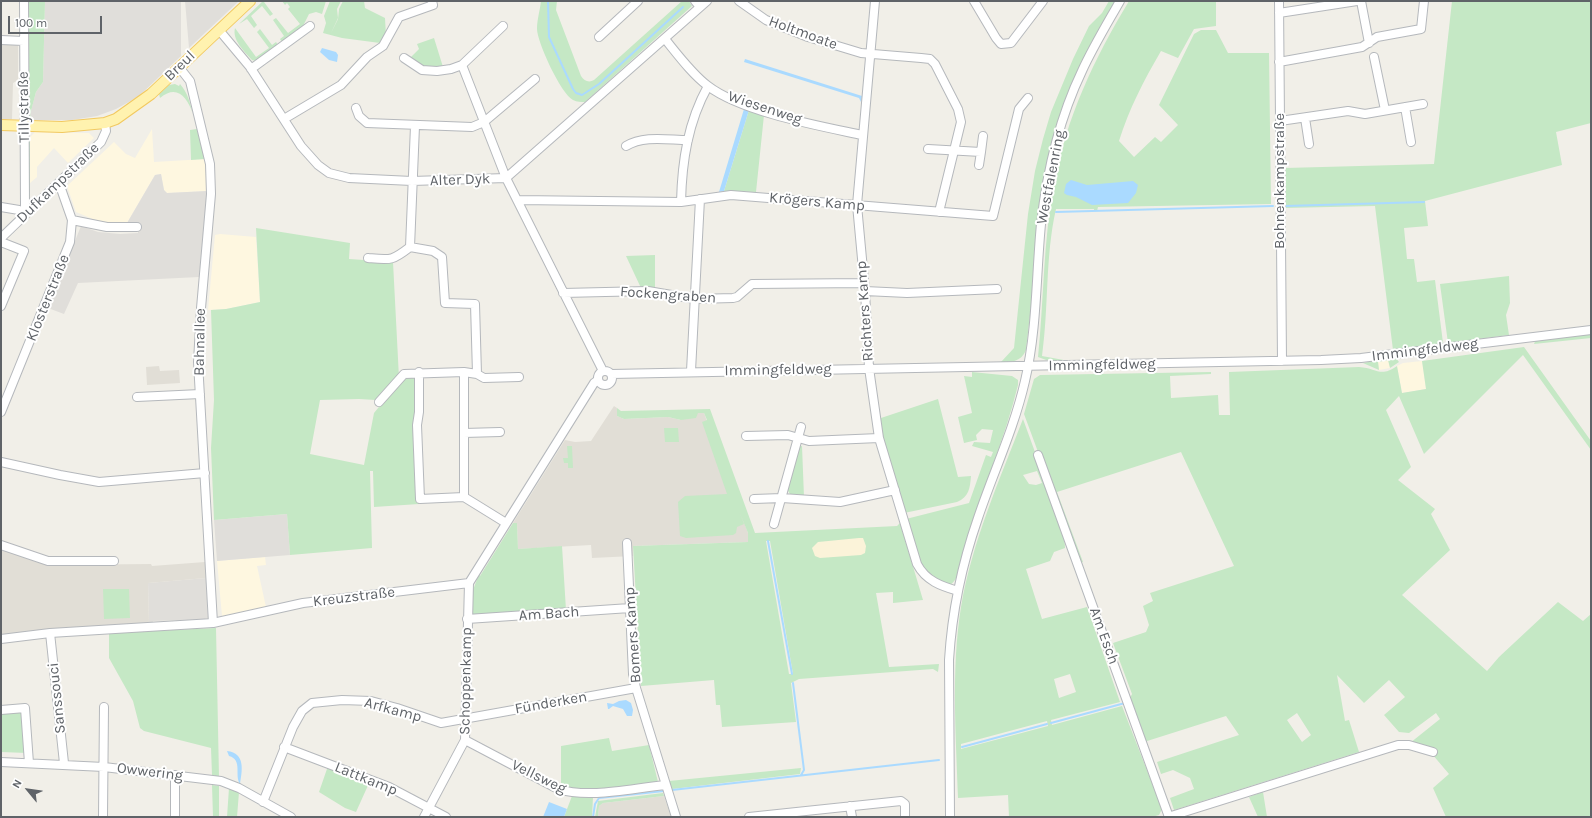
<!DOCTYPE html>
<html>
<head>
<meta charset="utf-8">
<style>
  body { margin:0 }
  #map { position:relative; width:1592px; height:818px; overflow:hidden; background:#f1efe8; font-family:Karla,sans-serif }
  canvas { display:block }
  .frame { position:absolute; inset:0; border:2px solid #5f6368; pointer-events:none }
  .north { position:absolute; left:8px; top:770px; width:40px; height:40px; -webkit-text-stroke:3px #fff; paint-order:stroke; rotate:299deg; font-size:11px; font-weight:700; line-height:16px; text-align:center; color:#5f6368 }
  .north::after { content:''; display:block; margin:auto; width:14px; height:18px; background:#5f6368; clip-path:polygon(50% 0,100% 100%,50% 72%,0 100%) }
  .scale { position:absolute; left:8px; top:16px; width:94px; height:18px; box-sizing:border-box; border:2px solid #5f6368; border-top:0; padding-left:5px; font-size:12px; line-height:14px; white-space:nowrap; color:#5f6368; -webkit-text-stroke:3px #fff; paint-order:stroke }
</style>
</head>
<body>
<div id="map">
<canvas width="1592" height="818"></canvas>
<div class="frame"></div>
<div class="north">N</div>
<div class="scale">100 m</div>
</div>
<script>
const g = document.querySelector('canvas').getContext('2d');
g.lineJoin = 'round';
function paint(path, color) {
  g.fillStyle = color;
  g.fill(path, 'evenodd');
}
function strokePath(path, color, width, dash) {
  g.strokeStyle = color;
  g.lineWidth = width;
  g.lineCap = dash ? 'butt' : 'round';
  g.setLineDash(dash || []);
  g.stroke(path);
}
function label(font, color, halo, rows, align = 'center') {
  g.font = font + ' Karla,sans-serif';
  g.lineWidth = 4;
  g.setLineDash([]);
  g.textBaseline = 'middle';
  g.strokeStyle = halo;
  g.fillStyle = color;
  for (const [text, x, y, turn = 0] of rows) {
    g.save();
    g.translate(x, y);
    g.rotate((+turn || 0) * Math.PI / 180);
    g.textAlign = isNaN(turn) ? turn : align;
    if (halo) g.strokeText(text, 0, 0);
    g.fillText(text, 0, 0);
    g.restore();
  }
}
const commercial = new Path2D(`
  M152 129 154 162 205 159 207 191 167 193 164 190 161 174 155 175 127 223 100 222 76 212 67 186 114 142 126 154 135 158Z
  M35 132 89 133 94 138 68 163 54 148 37 167V177L30 183V137Z
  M220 234 256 237 260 302 226 309 208 310 215 235Z
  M1389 360 1390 368 1379 370 1378 362Z
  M1422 361 1426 389 1402 393 1397 366 1403 363Z
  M265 557 266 565 257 566 266 607 224 617 222 616 217 561Z`);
const industrial = new Path2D(`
  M45 1H181V56L138 97 116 109 97 116 72 120H34L30 115 36 92 43 82Z
  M185 1H239L189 48Z
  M161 174 164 190 167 193 207 191 199 277 78 283 64 314 48 308 81 226 98 232 120 234 138 233V222L127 223 155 175Z
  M287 514 290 555 217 561 214 520Z
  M206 578 208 619 153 621 152 624H149L148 583Z`);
const education = new Path2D(`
  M1 45H18V80L13 83 12 119H1Z
  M159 366 160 371 179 370 180 383 147 385 146 367Z
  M614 406 617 408V416L624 419 668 417 681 420 698 413H704L748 533V542L633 546V556L592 558 591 545 518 549 517 523H513L565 440 575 442 591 441Z
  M1 548 49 565 151 564 152 566 205 562 206 578 148 583 149 624 103 626 1 637Z
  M664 796 671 817H598L599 806 603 803Z`);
const green = new Path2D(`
  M26 1H45L43 82 36 92 30 115 34 120H29L28 117Z
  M263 1H265L264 2 273 14 270 16 262 6 251 16 257 25 254 28 247 19 239 24Z
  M282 1H326L322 14 316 12 309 14 303 26 282 42 280 39 284 36 273 20 276 18 288 33 300 24 288 9 290 7 287 3 285 5Z
  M330 1H341L337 9 338 18 331 33 338 19 339 9 343 1H364L365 8 385 18 386 36 380 43 342 38 323 33 326 23 324 16Z
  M541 1H557L556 10 581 76C584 81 589 83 594 80L682 1H689L692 6 585 102C581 102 577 102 573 100 561 94 537 42 537 29 537 20 540 10 541 1Z
  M1109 1H1117L1057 127 1034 280 1026 350C1021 362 1012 362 1001 362L1014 348 1028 214 1035 171 1043 139 1051 112 1073 59 1089 26 1102 13Z
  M1129 1H1216V26L1194 29 1178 58 1161 51C1144 80 1129 109 1119 141L1134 157 1155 137 1161 142 1178 125 1159 105 1194 34 1201 30H1216L1228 53H1269L1271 204 1098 207 1097 211H1094V209H1056C1045 257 1049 307 1042 356L1069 361H1049L1038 357C1044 300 1043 241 1054 185 1066 118 1094 59 1129 1Z
  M1452 1H1591V123L1556 132 1562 165 1425 201 1428 226 1404 228 1407 259H1414L1417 282 1435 280 1443 343 1393 350 1375 206 1285 208V168L1434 164Z
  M235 28 256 57 269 48 257 32 260 29 272 45 276 42 278 45 256 61 252 60C244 51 232 40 235 28Z
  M434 38 443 67H426L409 59 419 49 417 44Z
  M175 84 179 86 180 84C188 93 190 103 193 114 187 97 177 84 160 98L159 94 169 85Z
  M749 110 764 115 756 192 724 191Z
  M197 129 205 159 191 160 190 130Z
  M27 136 30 137V200L27 202Z
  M256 228 350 243 349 259 393 262 399 378 375 406 376 400 359 399 320 400 310 454 364 465 374 413 396 386 411 374 417 377 414 427 419 504 374 507 373 471H370L372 548 290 555 287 514 214 520 211 448 214 400 211 310 226 309 260 302Z
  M655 255V288H641L626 256Z
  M1509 276 1510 303 1506 315 1509 335 1448 343 1440 284Z
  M1591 332V338L1534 344 1536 339Z
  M1524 347 1591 441V450L1523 355 1424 454 1399 396 1386 410 1411 467 1398 480 1435 509 1431 514 1450 550 1402 595 1487 671 1499 657 1558 602 1583 621 1591 614V817H1446L1433 788 1449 774 1432 754 1436 750 1410 743 1440 719 1436 713 1409 733 1399 732 1384 715 1405 697 1389 680 1364 703 1337 675 1345 721 1349 720 1359 752 1174 810 1170 798 1194 789 1190 778 1173 770 1161 774 1157 762 1239 735 1226 716 1144 742 1129 700 1132 694 1113 643 1146 632 1149 625 1143 606 1153 601 1150 593 1234 566 1181 452 1057 492 1083 562 1079 563 1024 414 1034 379 1040 375 1211 372V374L1170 376 1171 398 1218 395 1219 415H1230L1229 372 1359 367C1377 368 1380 378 1397 366L1402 393 1426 389 1422 361ZM1297 713 1311 735 1302 742 1287 720Z
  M1395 357 1399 362 1390 368 1388 360 1378 362 1379 370 1363 363Z
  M972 372 1012 376 1018 380V385C1005 439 982 490 966 544 962 556 961 578 950 585L944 584 921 568 906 519 969 503 986 455 991 457 993 452 972 446 974 442 990 443 993 430 982 429 976 435 977 440 964 443 958 417 972 413 964 376 972 377Z
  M938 399 958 477 971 476C970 488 969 497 957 502L904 513 878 419Z
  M617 408 621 411 710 409 755 533 897 526 900 523 923 600 893 603V592L876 593 889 667 939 664 938 672 933 669 799 679 791 683 796 722 722 727 720 705H716L714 680 641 686 633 546 748 542V533L739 511 744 524 737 527 736 533 733 535 686 538 680 536 678 502 685 496 727 494 702 422 707 420 704 413H698L696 418 681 420 668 417 624 419 617 416ZM766 541H770L793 674H789Z
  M1023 419 1064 532 1065 548 1054 552 1050 561 1026 569 1042 619 1087 607 1120 702 1051 720 1052 725 1122 706 1162 809 1159 815 1152 817H1009L1008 795 958 798C956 735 951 670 961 607 972 542 999 481 1023 419ZM1037 471 1042 483 1036 485 1029 484 1023 475ZM1070 674 1076 692 1059 698 1054 679ZM1047 721 1048 726 961 749V744Z
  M664 428H678L679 442H665Z
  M567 446H572L573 468H568V463H564L563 458H568Z
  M802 446 804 497 791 496 787 489 797 447Z
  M513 523H517L518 549 562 546 566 610 471 615 473 590 479 574 480 576Z
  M103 589H129L130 618 104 619Z
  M216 628 219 777 212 775 211 748 144 731 140 728 133 701 109 658V633Z
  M13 712 22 713 27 753 1 752V713Z
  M609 738 612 751 649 745 658 782 585 792 561 787V746Z
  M328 766 370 781 356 812 345 808 319 792Z
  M801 768 800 774 672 789 669 781Z
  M212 785 219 786V817H213Z
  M229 788 239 792 237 817H227Z
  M1263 792 1267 817H1258L1249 797Z
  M663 793 664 796 603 803 599 806 598 817H595L598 801Z
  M572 796 593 797 592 817H564Z`);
const sand = new Path2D(`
  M859 538H863L866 546 865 553 861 555 820 558 815 556 812 548 818 542Z`);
const water = new Path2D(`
  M322 48 336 52 338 55 337 62 329 60 320 52Z
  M745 59 862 96 861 102 859 98 744 62Z
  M744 109 749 110 724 191 719 192Z
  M1071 180 1087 185 1133 181 1138 185 1136 193 1128 203 1092 205 1076 197 1067 195 1064 193 1066 184Z
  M619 701 626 700 631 703 633 710 632 716H627L623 709 613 706 609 709H608L607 703 613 704Z
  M227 751C246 753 242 771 240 784 234 775 243 760 229 756Z
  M549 802 567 809 564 817H543Z`);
const stream = new Path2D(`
  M548 1 549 37 573 89 576 93 582 95 599 84 683 7
  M1285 206 1424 202
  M1056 212 1273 206
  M768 541 792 674
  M793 683 804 770 801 775
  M1051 723 1125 703
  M962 747 1047 724
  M672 790 939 760
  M593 817 595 804 599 798 664 791`);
const minor = new Path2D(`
  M24 1 25 206 27 213
  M695 1 700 7
  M739 1 766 20 808 37 861 53 921 58 930 59 935 64 958 109 961 122 939 212
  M875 1 857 205 865 291 869 368 879 438 917 564C926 581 941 586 958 591
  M974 1 996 38 1001 44 1011 43 1043 1
  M1279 1 1282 361
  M1361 1 1369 43
  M1279 13 1357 1
  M219 30 250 67 301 146 318 165 329 173 349 178 412 181 506 178 707 1
  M599 37 638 1
  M665 39C678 55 692 74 708 86 742 112 820 126 862 135
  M1 40 24 41
  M1374 57 1385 110
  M404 58 422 70 437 71 451 69 462 65 503 26
  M1279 62 1362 47 1377 37 1421 29 1424 1
  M462 65 506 178 603 371
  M179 67 190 81 210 164 211 194 201 308 198 362 213 623
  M251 69 310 26
  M1405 107 1411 142
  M356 108 359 116 367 123 472 127 484 122 535 79
  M1305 118 1309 144
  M284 119 341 85 367 57 383 46 399 17 433 5 432 1
  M1280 121 1348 111 1365 114 1423 104
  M626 146C644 135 668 140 688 140
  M928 149 981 152 983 136
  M979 165 981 152
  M518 200 681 202 731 195 993 216 1019 109 1028 98
  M681 202C682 161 688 122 708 86
  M1 207 19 210 27 213
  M72 220 107 227H137
  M1 238 101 142 106 131 105 123
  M1 242 24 251 1 306
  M368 258C391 260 392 261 410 247
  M865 291 907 293 997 289
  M563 293 648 291 695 299 733 298 737 297 752 284 864 283
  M598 378a7 7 0 1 1 14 0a7 7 0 1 1-14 0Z
  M691 371 700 199
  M419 372V412L417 425 420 499 464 497
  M464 372V497L506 523
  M477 374 484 378 519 377
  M611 374 1321 360 1361 358 1591 330
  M137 397 200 394
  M379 402 404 374 464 372 477 374 475 304 445 303 442 257 433 251 410 247 415 126
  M1 412 70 242 72 220 59 183
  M464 433 500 432
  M746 436 788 435 809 441 879 438
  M1038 455 1169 817
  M1 462 60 475 99 482 205 473
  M754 499 782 498 840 502 895 490
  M774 524 801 427
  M627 543 633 674 636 688 676 817
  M1 545 48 561H114
  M467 619 630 608
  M50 633 64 763
  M1 639 50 633 213 623 303 603 469 583
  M1 710 25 708 29 763
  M465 740 558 789C590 799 632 788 666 785
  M284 747 389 787 446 817
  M1 762 104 767 221 781 239 788 291 817
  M263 802 293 727 302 711 312 703 342 700 371 701 397 708 441 723 636 688
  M850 806 852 817
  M103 817 104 707
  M175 817V775
  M424 817 465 740 469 583 594 383 598 380
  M749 817 901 801 905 804V817
  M950 817 949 660C952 612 962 564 978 518 993 473 1014 429 1025 381 1037 330 1036 276 1041 224 1047 171 1059 119 1082 71 1093 47 1107 24 1120 1
  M1168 817 1398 745H1409L1433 752`);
const major = new Path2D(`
  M1 125 62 127 105 123 116 119 151 94 250 1`);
const streetNames = [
  ["Holtmoate",803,33,20],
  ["Breul",180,66,-44],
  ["Tillystraße",24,107,-91],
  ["Wiesenweg",765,108,18],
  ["Westfalenring",1051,177,-79],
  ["Alter Dyk",460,180,-2],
  ["Bohnenkampstraße",1280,181,-90],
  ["Dufkampstraße",58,183,-44],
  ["Krögers Kamp",817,202,5],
  ["Fockengraben",668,295,4],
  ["Klosterstraße",48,298,-68],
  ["Richters Kamp",865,311,-94],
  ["Bahnallee",200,342,-89],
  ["Immingfeldweg",1425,350,-7],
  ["Immingfeldweg",1102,365,-1],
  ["Immingfeldweg",778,370,-1],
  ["Kreuzstraße",354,597,-7],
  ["Am Bach",549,614,-4],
  ["Bomers Kamp",633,635,-94],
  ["Am Esch",1104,636,70],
  ["Schoppenkamp",466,681,-89],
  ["Sanssouci",57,698,-96],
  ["Fünderken",551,703,-10],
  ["Arfkamp",393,710,15],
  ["Owwering",150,772,7],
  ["Vellsweg",539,777,26],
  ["Lattkamp",366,779,22]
];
paint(commercial, '#fef7e0');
paint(industrial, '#e0deda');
paint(education, '#e1ded6');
paint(green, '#c5e8c5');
paint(sand, '#fbf3d9');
paint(water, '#aadaff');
strokePath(stream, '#aadaff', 2);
strokePath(minor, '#b5b8bc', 10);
strokePath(major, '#f2c960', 12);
strokePath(minor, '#fff', 8);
strokePath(major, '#fff2af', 10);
label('15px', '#5f6368', '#fff', streetNames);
</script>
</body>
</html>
